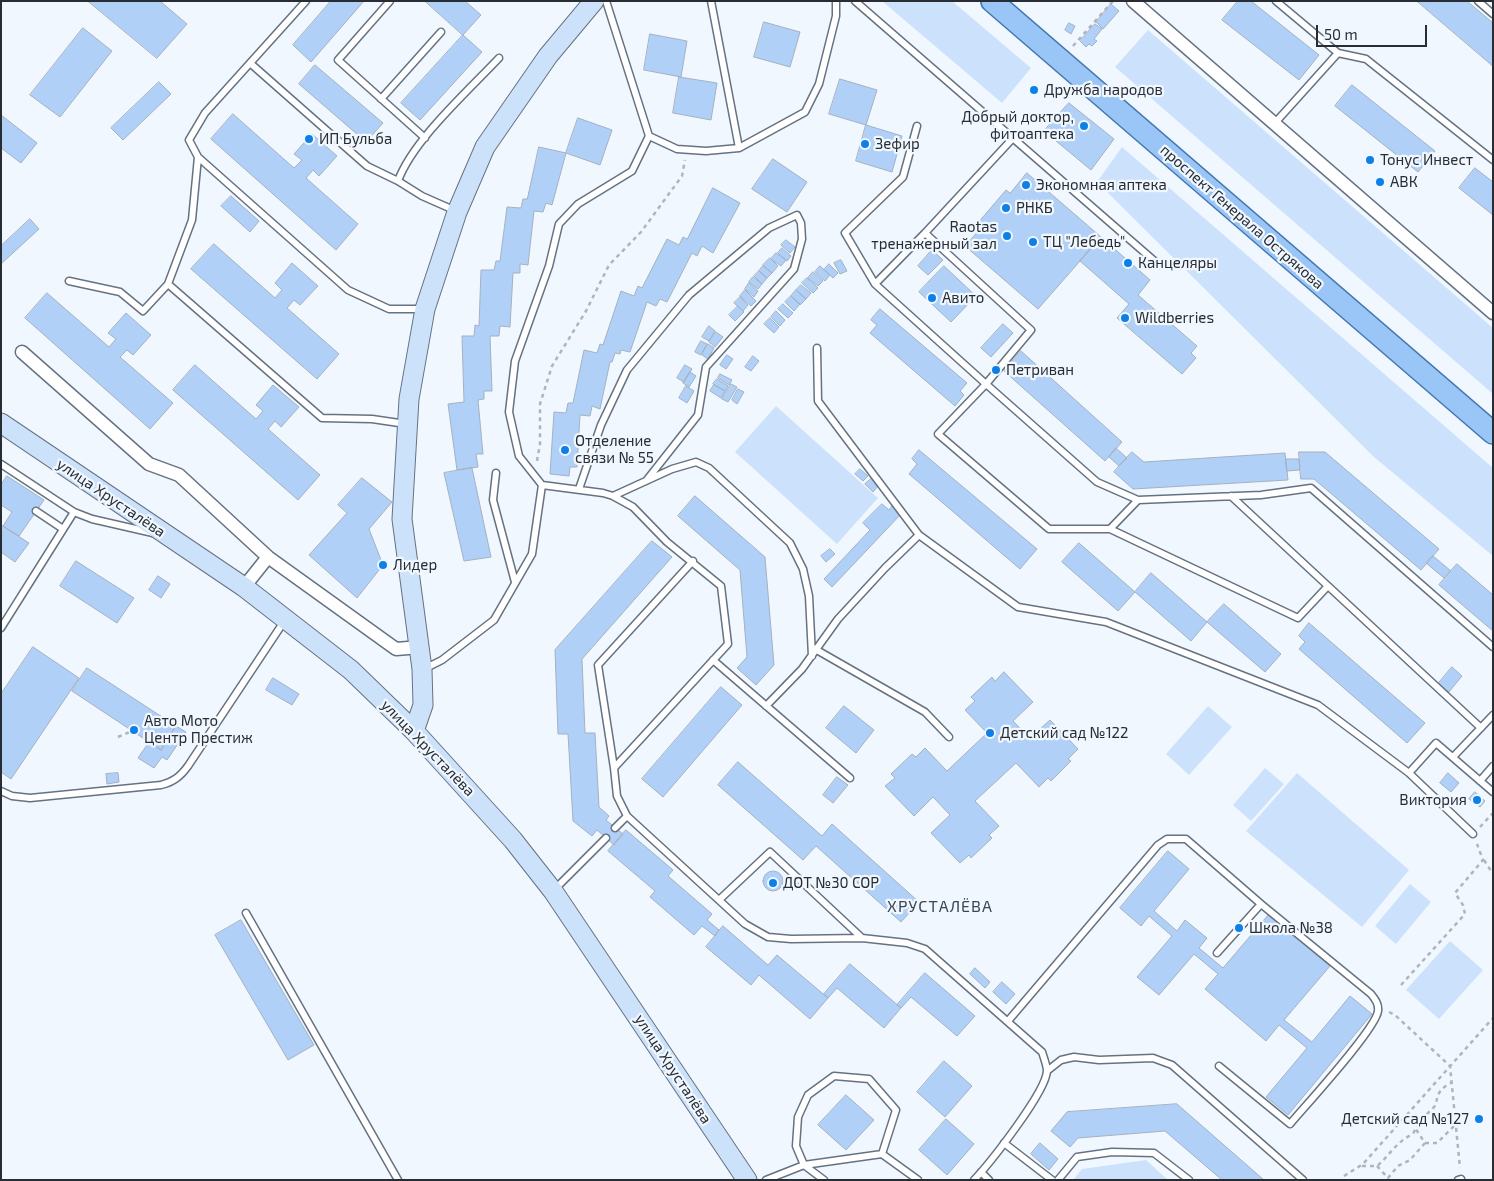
<!DOCTYPE html>
<html>
<head>
<meta charset="utf-8">
<style>
  body { margin:0 }
  #map { position:relative; width:1494px; height:1181px; overflow:hidden; background:#f1f7fe; font-family:"Exo 2",sans-serif }
  canvas { display:block }
  .frame { position:absolute; inset:0; border:2px solid #272d33; pointer-events:none }
  .scale { position:absolute; left:1316px; top:25px; width:111px; height:22px; box-sizing:border-box; border:2px solid #272d33; border-top:0; padding-left:6px; font-size:15px; line-height:18px; white-space:nowrap; color:#272d33; -webkit-text-stroke:4px #f1f7fe; paint-order:stroke }
</style>
</head>
<body>
<div id="map">
<canvas width="1494" height="1181"></canvas>
<div class="frame"></div>
<div class="scale">50 m</div>
</div>
<script>
const g = document.querySelector('canvas').getContext('2d');
g.lineJoin = 'round';
function paint(path, color) {
  g.fillStyle = color;
  g.fill(path, 'evenodd');
}
function strokePath(path, color, width, dash) {
  g.strokeStyle = color;
  g.lineWidth = width;
  g.lineCap = dash ? 'butt' : 'round';
  g.setLineDash(dash || []);
  g.stroke(path);
}
function label(font, color, halo, rows, align = 'center') {
  g.font = font + ' "Exo 2",sans-serif';
  g.lineWidth = 4.5;
  g.setLineDash([]);
  g.textBaseline = 'middle';
  g.strokeStyle = halo;
  g.fillStyle = color;
  for (const [text, x, y, turn = 0] of rows) {
    g.save();
    g.translate(x, y);
    g.rotate((+turn || 0) * Math.PI / 180);
    g.textAlign = isNaN(turn) ? turn : align;
    if (halo) g.strokeText(text, 0, 0);
    g.fillText(text, 0, 0);
    g.restore();
  }
}
const green = new Path2D(`
  M882 1H952L1031 68 1002 103Z
  M1148 30 1493 328V394L1115 67Z
  M1122 147 1493 468V556L1374 457 1097 182Z
  M776 406 878 498 837 544 735 452Z
  M1208 706 1232 727 1189 775 1166 754Z
  M1265 768 1284 784 1251 821 1233 805Z
  M1297 773 1409 870 1362 927 1246 831Z
  M1410 884 1431 902 1396 944 1375 926Z
  M1450 941 1483 970 1439 1019 1406 990Z
  M1146 1160 1168 1180H1073L1082 1169Z`);
const building = new Path2D(`
  M88 1H160L187 24 157 58Z
  M331 1H364L311 62 293 45Z
  M425 1H465L481 15 463 35Z
  M1238 1H1251L1319 55 1299 80 1222 20Z
  M1417 1H1467L1493 23V66Z
  M1111 4 1119 11 1103 29 1096 22Z
  M764 22 800 32 790 67 754 57Z
  M1069 23 1075 26 1071 34 1065 30Z
  M1095 24 1102 29 1094 39 1097 41 1092 46 1089 44 1086 47 1080 41Z
  M83 28 112 51 60 117 30 95Z
  M650 34 687 41 681 77 644 70Z
  M463 35 482 52 420 120 401 103Z
  M315 65 383 123 366 142 299 84Z
  M679 77 717 83 711 120 673 113Z
  M840 79 877 90 866 125 829 114Z
  M159 82 171 94 123 140 111 128Z
  M1352 85 1435 151 1418 172 1335 106Z
  M1069 103 1114 139 1091 170 1044 131Z
  M233 114 294 168 302 160 294 154 312 134 337 156 319 176 313 170 306 178 358 224 336 250 211 139Z
  M1 115 37 143 21 163 1 148Z
  M578 118 612 130 600 165 566 153Z
  M866 125 902 136 892 172 856 161Z
  M539 147 566 153 552 205 546 203 543 212 534 211 528 265 520 264V273H513L510 327 500 326 499 336H490L492 391H484V399L478 400 483 454H476L478 467 457 470 448 404 464 402 462 336H474L475 325 479 326 481 270H494L496 261H500L507 207 521 208 523 199H527Z
  M773 159 807 182 787 212 752 189Z
  M1475 168 1493 182V215L1459 188Z
  M1027 173 1101 237 1038 309 965 246 981 228 977 224 1006 190 1010 193Z
  M713 188 740 203 713 253 702 246 697 256 692 253 667 302 660 299 656 306 647 302 630 352 621 350 620 354 615 353 612 362H610L600 409 592 406 590 416 580 415 577 467H570L569 476 550 474 554 412 566 413 568 403H573L584 350 597 353 600 344 603 345 621 291 634 296 638 286 642 288 667 239 679 245 683 237 687 239Z
  M231 196 259 221 250 232 221 206Z
  M30 219 39 229 1 264V246Z
  M1101 237 1150 280 1138 295 1197 346 1191 353 1196 358 1182 374 1117 318 1129 304 1080 261Z
  M786 240 795 247 790 253 781 245Z
  M214 244 275 298 282 290 275 283 292 263 318 286 300 305 294 300 287 308 339 354 317 379 191 269Z
  M782 248 791 256 787 261 778 253Z
  M932 250 943 260 928 275 918 266Z
  M776 253 786 260 781 266 771 259Z
  M770 258 778 266 772 273 763 265Z
  M841 260 847 271 840 274 834 263Z
  M829 264 838 273 833 278 824 270Z
  M763 266 772 273 767 278 759 271Z
  M820 266 830 275 825 281 815 272Z
  M944 266 976 296 951 322 919 292Z
  M759 271 767 278 762 284 754 276Z
  M813 272 823 281 818 286 808 278Z
  M753 277 762 284 758 289 749 282Z
  M807 278 818 288 813 293 802 283Z
  M749 283 758 291 754 297 745 289Z
  M801 285 811 293 806 299 796 290Z
  M745 290 756 301 751 306 740 296Z
  M796 290 806 299 800 305 791 296Z
  M47 293 109 347 116 339 108 333 126 313 151 335 133 355 127 350 120 357 173 403 150 429 25 318Z
  M791 296 800 304 794 311 785 302Z
  M740 297 748 305 743 311 734 303Z
  M783 304 793 313 788 318 778 309Z
  M738 306 744 312 735 321 729 315Z
  M880 309 967 383 960 391 964 395 955 406 870 333 877 325 871 320Z
  M776 311 785 320 780 326 771 317Z
  M770 318 779 327 774 333 764 324Z
  M1003 324 1013 333 991 357 981 348Z
  M709 326 715 331 709 341 702 337Z
  M716 332 723 337 715 347 709 342Z
  M701 341 707 344 701 355 695 352Z
  M708 344 714 348 708 359 702 355Z
  M1021 351 1122 442 1105 461 1004 371Z
  M727 355 733 359 726 369 720 365Z
  M753 356 759 361 751 371 745 367Z
  M195 365 256 419 263 411 256 405 273 385 299 407 281 427 275 421 268 429 320 475 298 500 173 390Z
  M685 365 692 369 684 382 677 378Z
  M690 372 696 376 689 387 683 383Z
  M720 374 732 380 729 385 718 378Z
  M717 379 728 386 725 391 713 384Z
  M731 384 737 387 728 402 722 399Z
  M714 385 725 391 721 398 710 391Z
  M686 386 694 391 687 403 679 398Z
  M738 389 744 392 737 404 732 400Z
  M1116 448 1127 458 1119 466 1109 457Z
  M919 450 1037 549 1020 569 909 474 917 464 912 459Z
  M1132 452 1144 462 1285 453 1288 480 1133 489 1114 472Z
  M1299 452H1325L1439 549 1421 570 1314 479H1301Z
  M1286 459H1299L1300 470 1287 471Z
  M472 468 491 557 464 561 444 473Z
  M860 469 868 476 863 481 855 474Z
  M7 476 44 500 19 536 3 526 12 512 1 505V485Z
  M362 478 392 502 369 529 383 565 357 598 309 555 347 513 338 505Z
  M871 479 878 486 873 492 865 484Z
  M695 496 765 557 774 665 756 685 737 668 747 657 740 570 678 516Z
  M882 504 889 510 892 506 901 514 832 587 824 579 870 530 863 523Z
  M1 525 29 543 15 562 1 552Z
  M652 541 672 557 582 659 585 733H595L599 807 609 816 606 820 623 834 614 845 597 830 592 836 573 821 568 734H558L555 650Z
  M1079 543 1135 592 1118 611 1062 562Z
  M830 549 835 554 826 562 821 556Z
  M1433 556 1451 571 1444 578 1426 563Z
  M76 561 134 598 117 623 60 586Z
  M1457 564 1493 595V631L1439 585Z
  M1151 573 1207 622 1191 641 1135 592Z
  M158 576 170 584 161 598 149 590Z
  M1224 604 1281 654 1265 672 1207 622Z
  M1309 623 1425 723 1407 743 1299 649 1305 642 1299 636Z
  M33 647 79 678 11 779 1 772V694Z
  M1452 667 1462 676 1449 692 1438 684Z
  M87 668 176 726 161 750 72 691Z
  M1004 672 1033 702 1013 721 1030 738 1050 720 1078 749 1068 759 1071 761 1051 781 1048 778 1039 787 1016 763 975 801 999 826 989 835 992 838 971 858 969 855 960 863 931 833 950 815 933 797 914 816 885 786 895 778 891 774 912 754 916 757 925 748 947 771 987 733 965 710 975 701 971 697 992 677 995 681Z
  M273 678 299 694 292 705 266 690Z
  M721 687 742 705 663 797 642 779Z
  M844 706 874 730 856 753 826 728Z
  M176 726 186 732 167 760 162 757 154 768 138 758 149 742 161 750Z
  M738 762 822 836 832 824 919 902 901 922 816 846 803 860 718 785Z
  M118 773 119 782 107 784 106 774Z
  M1448 773 1459 783 1451 792 1440 783Z
  M837 777 848 785 833 803 823 795Z
  M1475 792 1485 801 1480 807 1469 799Z
  M626 830 673 870 668 876 712 914 707 920 719 930 715 936 702 926 694 935 650 897 655 891 608 851Z
  M1168 851 1189 869 1154 911 1177 931 1185 920 1207 938 1199 948 1223 968 1269 914 1330 966 1284 1020 1312 1042 1350 996 1372 1014 1288 1115 1266 1097 1307 1048 1279 1025 1266 1041 1205 989 1218 974 1194 954 1159 995 1137 977 1172 936 1149 916 1141 926 1120 908Z
  M763 881a10 10 0 1 1 20 0a10 10 0 1 1-20 0Z
  M241 920 314 1045 288 1060 215 935Z
  M723 926 768 965 777 955 828 998 810 1019 759 975 751 985 706 947Z
  M850 964 901 1008 884 1028 837 988 828 998 824 994Z
  M975 968 990 982 985 988 970 974Z
  M925 973 975 1016 957 1036 911 997 901 1008 897 1005Z
  M1002 982 1015 994 1006 1004 993 992Z
  M944 1061 972 1086 945 1117 917 1092Z
  M846 1095 874 1120 846 1150 818 1125Z
  M1177 1104 1264 1180H1222L1165 1131 1078 1138 1070 1147 1051 1131 1067 1112Z
  M946 1119 974 1144 947 1175 919 1150Z
  M1040 1143 1058 1159 1049 1170 1031 1154Z`);
const path = new Path2D(`
  M1073 46 1113 1
  M537 461 540 444V404L552 366 586 311 609 265 641 232 682 176 685 160
  M118 737 132 731
  M1480 827 1493 813
  M1484 860 1493 874
  M1401 985 1465 914 1463 905 1455 893 1483 860 1477 844
  M1389 1012 1395 1015 1450 1066 1460 1168
  M1425 1143H1437L1455 1125
  M1362 1166H1377C1390 1155 1397 1141 1413 1134L1418 1123 1436 1105C1437 1093 1441 1088 1451 1083
  M1377 1166 1388 1178 1398 1166 1410 1160 1425 1143 1415 1128
  M1344 1176 1363 1164 1493 1018`);
const service = new Path2D(`
  M306 1 205 113 189 140 198 157 192 220 168 284 322 418 372 419 406 424
  M390 1 338 60 425 138
  M711 1 739 148
  M855 1 1159 265
  M1276 1 1338 53 1366 59 1493 160
  M1478 1 1493 14
  M250 63 367 166 398 181 422 196 456 211
  M381 99 441 32
  M1274 124 1338 53
  M649 136 677 149 706 151 739 148 805 112 819 84 836 16V1
  M1014 137 925 233 1031 330 986 384 1097 482 1138 500 1261 495 1311 488 1493 647
  M198 157 348 290 389 309H424
  M398 181C413 140 468 91 499 58
  M925 233 875 284 986 384 938 434 1049 529H1110
  M69 281 120 292 143 311 168 284
  M875 284 845 233 903 177 917 126
  M817 348 818 401 919 535 1018 607 1106 622 1318 705 1409 773 1473 834
  M1 464 74 512 92 519 153 533
  M496 473 493 500 515 582
  M542 485 603 493 613 496 633 507 667 542 721 586 728 644 614 768 617 796 627 816 615 828
  M579 489 601 425 627 370 689 295 769 228 797 215 801 223 802 239 794 269 706 367 698 415 646 481
  M613 496 672 469 696 462 709 468 790 543 803 569 809 596 812 656
  M1231 496 1481 728
  M1138 500 1110 529 1298 618 1328 586
  M36 511 63 529
  M1 628 74 512
  M815 649 925 712 949 737
  M713 660 850 778
  M424 669 442 660 494 620 532 554 542 485 519 456 509 412 515 361 549 266 559 224 578 204 632 171 649 136 606 1
  M766 706 802 669 838 619 885 568 919 535
  M1453 757 1493 715
  M614 768 598 665 693 561
  M1409 773 1436 743 1493 792
  M1480 781 1493 766
  M1 791 12 796 30 798 161 785C173 782 180 777 188 766L285 620
  M627 816 745 924 768 937 791 939 862 938 907 943 925 949 1042 1052C1044 1058 1047 1066 1047 1071 1046 1092 990 1163 974 1180
  M554 890 606 838
  M719 900 770 852 862 938
  M246 913 398 1180
  M1008 1021 1158 845 1167 839H1186L1261 904 1217 953
  M1219 1066 1290 1124C1306 1105 1376 1029 1378 1011 1379 1004 1375 999 1371 994L1261 904
  M1047 1071 1061 1060 1074 1057 1099 1060 1153 1058 1172 1065 1303 1180
  M1004 1143 1052 1180
  M882 1154 896 1110 869 1079 834 1076 808 1095 798 1117 796 1146 804 1165 882 1154 918 1180
  M981 1172 989 1180
  M766 1180 804 1165 824 1180
  M1058 1180 1077 1157 1112 1152 1154 1153 1189 1180
  M1458 1180 1461 1179`);
const minor = new Path2D(`
  M1133 1 1493 313
  M22 352 149 464 179 475 268 557 244 587
  M268 557 396 649 420 647`);
const secondary = new Path2D(`
  M1 423 244 587 351 670 414 731 513 840 553 891 747 1180
  M414 731 423 705 422 669 402 519 409 399 425 309 457 212 485 147 548 56 594 1`);
const primary = new Path2D(`
  M992 1 1493 433`);
const markers = [
  [1034,90,5,"#0d80e7"],
  [1084,126,5,"#0d80e7"],
  [309,139,5,"#0d80e7"],
  [865,144,5,"#0d80e7"],
  [1370,160,5,"#0d80e7"],
  [1380,182,5,"#0d80e7"],
  [1026,185,5,"#0d80e7"],
  [1006,208,5,"#0d80e7"],
  [1007,236,5,"#0d80e7"],
  [1033,242,5,"#0d80e7"],
  [1128,263,5,"#0d80e7"],
  [932,298,5,"#0d80e7"],
  [1125,318,5,"#0d80e7"],
  [996,370,5,"#0d80e7"],
  [565,450,5,"#0d80e7"],
  [383,565,5,"#0d80e7"],
  [134,730,5,"#0d80e7"],
  [990,733,5,"#0d80e7"],
  [1477,800,5,"#0d80e7"],
  [773,883,5,"#0d80e7"],
  [1239,928,5,"#0d80e7"],
  [1479,1119,5,"#0d80e7"]
];
const poiNames = [
  ["Дружба народов",1044,90],
  ["Добрый доктор,",1074,117,"right"],
  ["фитоаптека",1074,134,"right"],
  ["ИП Бульба",319,139],
  ["Зефир",875,144],
  ["Тонус Инвест",1380,160],
  ["АВК",1390,182],
  ["Экономная аптека",1036,185],
  ["РНКБ",1016,208],
  ["Raotas",997,227,"right"],
  ["тренажерный зал",997,244,"right"],
  ["ТЦ \"Лебедь\"",1043,242],
  ["Канцеляры",1138,263],
  ["Авито",942,298],
  ["Wildberries",1135,318],
  ["Петриван",1006,370],
  ["Отделение",575,441],
  ["связи № 55",575,458],
  ["Лидер",393,565],
  ["Авто Мото",144,721],
  ["Центр Престиж",144,738],
  ["Детский сад №122",1000,733],
  ["Виктория",1467,800,"right"],
  ["ДОТ №30 СОР",783,883],
  ["Школа №38",1249,928],
  ["Детский сад №127",1469,1119,"right"]
];
const streetNames = [
  ["проспект Генерала Острякова",1242,217,41],
  ["улица Хрусталёва",111,498,34],
  ["улица Хрусталёва",428,748,46],
  ["улица Хрусталёва",673,1069,57]
];
const neighbourhoodNames = [
  ["ХРУСТАЛЁВА",940,907]
];
paint(green, '#cce2fc');
paint(building, '#b0d0f7');
strokePath(building, '#a3b1c1', 1);
strokePath(service, '#657281', 9);
strokePath(minor, '#657281', 15);
strokePath(secondary, '#657281', 21);
strokePath(primary, '#4577af', 24);
strokePath(path, '#afb5bc', 2.5, [4, 4]);
strokePath(service, '#fff', 6);
strokePath(minor, '#fff', 12);
strokePath(secondary, '#cce2fb', 19);
strokePath(primary, '#99c5f7', 21);
for (const [x, y, r, color] of markers) {
  const dot = new Path2D();
  dot.arc(x, y, r, 0, 2 * Math.PI);
  g.fillStyle = color;
  g.fill(dot);
  strokePath(dot, '#f1f7fe', 2);
}
label('15px', '#272d33', '#f1f7fe', poiNames, 'left');
label('15px', '#272d33', '#f1f7fe', streetNames);
g.letterSpacing = '1px';
label('16px', '#3b4755', '#f1f7fe', neighbourhoodNames);
g.letterSpacing = '0px';
</script>
</body>
</html>
